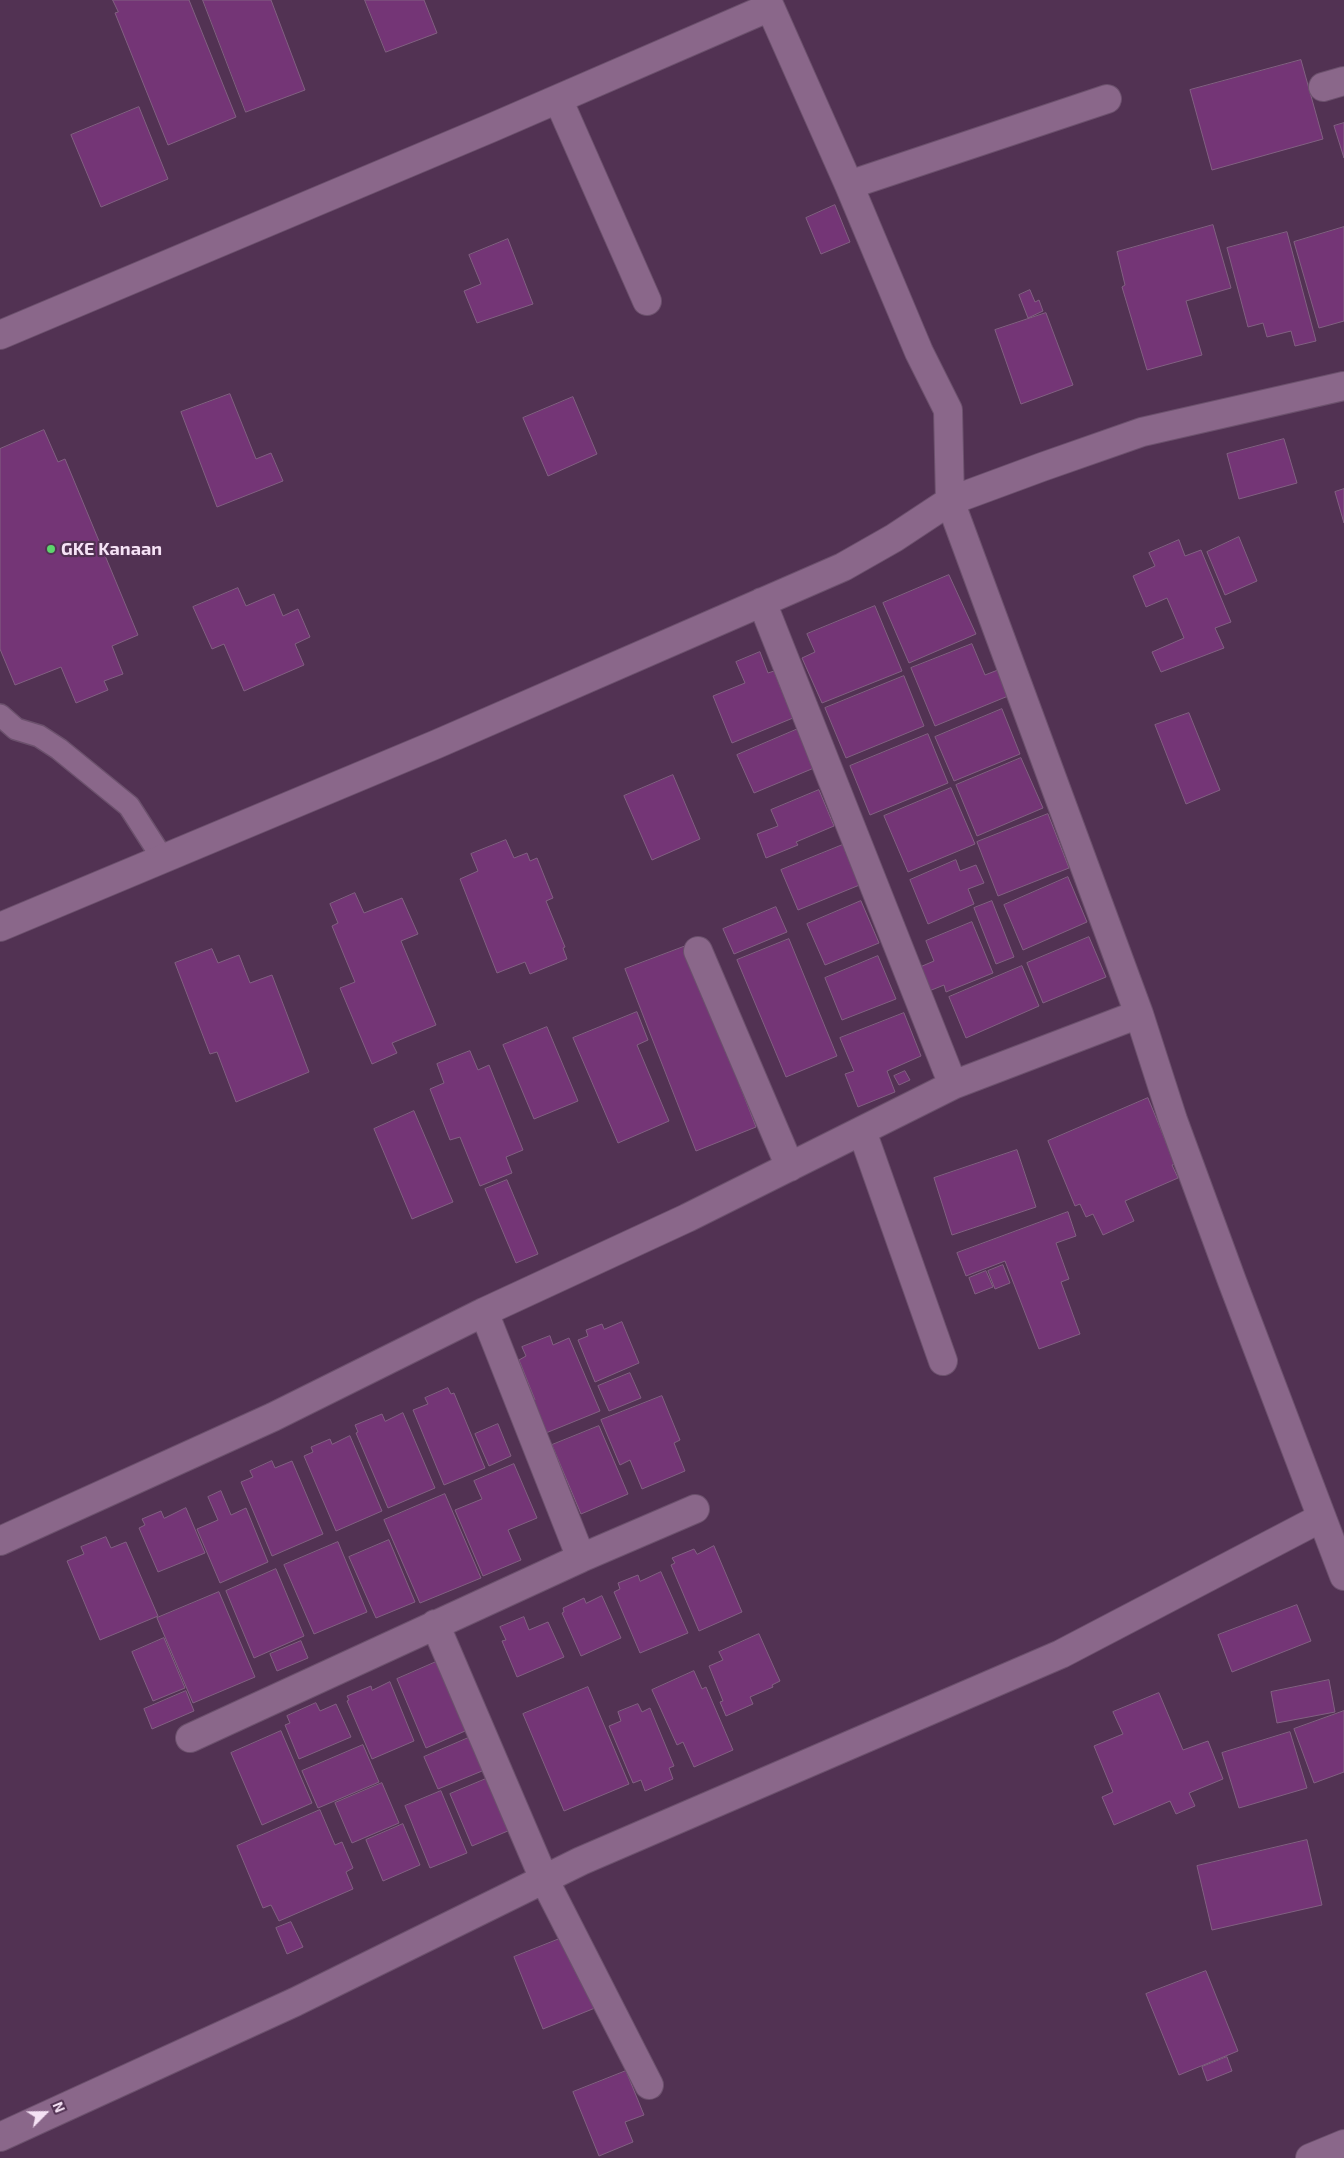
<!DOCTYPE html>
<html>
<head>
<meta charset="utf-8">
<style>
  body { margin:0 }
  #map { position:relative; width:1344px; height:2158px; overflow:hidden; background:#523253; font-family:"Exo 2",sans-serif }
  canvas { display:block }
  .north { position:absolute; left:20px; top:2088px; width:50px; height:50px; -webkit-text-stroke:4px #523253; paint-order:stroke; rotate:67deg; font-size:14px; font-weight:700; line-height:20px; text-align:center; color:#f5e2f5 }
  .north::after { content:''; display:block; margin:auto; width:18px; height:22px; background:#f5e2f5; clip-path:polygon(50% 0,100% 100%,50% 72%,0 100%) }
</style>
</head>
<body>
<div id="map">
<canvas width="1344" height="2158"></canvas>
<div class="north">N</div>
</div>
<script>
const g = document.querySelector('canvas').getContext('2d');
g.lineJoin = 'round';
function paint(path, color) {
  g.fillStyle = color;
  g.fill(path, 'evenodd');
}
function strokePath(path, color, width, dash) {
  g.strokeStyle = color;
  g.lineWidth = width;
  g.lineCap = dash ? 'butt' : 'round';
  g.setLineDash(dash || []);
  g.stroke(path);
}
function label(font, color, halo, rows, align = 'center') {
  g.font = font + ' "Exo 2",sans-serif';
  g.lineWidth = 4.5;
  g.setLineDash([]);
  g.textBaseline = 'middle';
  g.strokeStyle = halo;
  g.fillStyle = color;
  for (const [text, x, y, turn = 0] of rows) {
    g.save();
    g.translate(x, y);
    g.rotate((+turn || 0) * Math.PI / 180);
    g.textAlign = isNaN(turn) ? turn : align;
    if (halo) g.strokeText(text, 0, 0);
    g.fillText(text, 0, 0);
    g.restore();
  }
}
const building = new Path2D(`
  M113 0H189L236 117 168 145 115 13 118 12Z
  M203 0H271L305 90 246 112Z
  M365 0H424L437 33 386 52Z
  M1301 60 1323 139 1212 170 1190 90Z
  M139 107 168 179 101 207 71 135Z
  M1344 123V158L1334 126Z
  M835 205 850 242 821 254 806 218Z
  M1213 225 1231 288 1186 301 1202 355 1147 370 1122 287 1125 285 1117 252Z
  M1344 227V321L1319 328 1294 242Z
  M1287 232 1316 341 1295 346 1291 331 1267 337 1263 323 1248 327 1227 248Z
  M508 239 533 304 477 323 464 291 481 284 469 255Z
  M1030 290 1035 302 1039 300 1043 311 1028 318 1019 295Z
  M1046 313 1073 385 1021 404 995 330Z
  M230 394 256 459 271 453 283 481 217 507 181 412Z
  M573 397 597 454 548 476 523 418Z
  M44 430 58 462 65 459 138 635 112 646 123 674 104 681 108 690 76 703 61 667 15 685 0 649V449Z
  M1284 439 1297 483 1239 499 1227 454Z
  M1344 489V523L1335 492Z
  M1239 537 1257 581 1225 595 1207 552Z
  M1179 540 1185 556 1201 550 1231 622 1215 628 1224 648 1161 672 1152 652 1184 638 1167 598 1146 607 1133 576 1155 566 1149 553Z
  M949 575 976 634 909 663 883 603Z
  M238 588 246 606 274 594 283 616 298 609 310 637 295 644 304 665 244 691 224 644 212 649 193 607Z
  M875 606 902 671 822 703 802 658 815 652 807 634Z
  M972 644 985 675 1003 668 1013 694 935 726 911 668Z
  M760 652 768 673 774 671 793 718 732 743 713 696 745 683 736 662Z
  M904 676 924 726 846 758 825 708Z
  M1002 709 1020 754 954 781 935 737Z
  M1189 713 1220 790 1186 804 1155 725Z
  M798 729 814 768 754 793 737 755Z
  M928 734 948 783 870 815 850 766Z
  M1021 758 1043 808 977 836 956 785Z
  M673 775 700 839 652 860 624 796Z
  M951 788 975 844 908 872 884 816Z
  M819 790 834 826 796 842 798 845 766 858 757 834 778 826 771 810Z
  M1048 814 1069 868 998 896 977 842Z
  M506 840 514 858 527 853 530 861 537 858 553 898 546 901 565 947 563 948 567 959 530 974 525 962 497 973 460 879 478 871 471 854Z
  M845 844 862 884 798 910 781 870Z
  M956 860 960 871 976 865 984 883 968 889 974 904 928 924 910 880Z
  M1068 877 1087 922 1023 950 1004 905Z
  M355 893 364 913 402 898 418 934 401 941 436 1025 392 1043 397 1053 372 1064 340 988 355 982 332 926 338 923 330 904Z
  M861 901 879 943 825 965 807 924Z
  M992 901 1014 957 996 964 974 908Z
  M776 907 787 932 734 954 723 929Z
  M972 922 993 973 946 992 944 985 929 991 920 967 934 961 926 941Z
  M1089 937 1106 977 1043 1003 1027 963Z
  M789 939 837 1056 786 1077 737 960Z
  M686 946 756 1127 696 1151 625 969Z
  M212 949 218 963 239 955 250 983 272 975 309 1072 236 1102 217 1052 210 1054 175 963Z
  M878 956 896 999 842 1020 825 978Z
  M1022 966 1039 1006 966 1038 949 997Z
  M637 1012 648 1040 637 1045 669 1121 618 1143 573 1038Z
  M904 1013 921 1056 887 1071 895 1092 858 1107 845 1074 854 1071 840 1038Z
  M547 1027 578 1101 534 1119 503 1045Z
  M470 1051 478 1070 489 1065 523 1150 506 1157 512 1173 480 1186 460 1137 450 1140 430 1089 444 1083 437 1064Z
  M905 1071 910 1080 899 1085 894 1076Z
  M1148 1098 1175 1164 1172 1165 1178 1178 1125 1201 1134 1221 1103 1235 1093 1214 1086 1217 1080 1204 1075 1206 1048 1141Z
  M414 1111 453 1202 412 1219 374 1129Z
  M1017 1150 1036 1207 952 1235 934 1178Z
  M507 1180 538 1254 516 1263 485 1189Z
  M1068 1212 1076 1236 1056 1243 1069 1279 1061 1282 1080 1334 1039 1349 1005 1261 966 1276 957 1253Z
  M1003 1265 1010 1283 995 1289 988 1271Z
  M986 1271 993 1287 975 1294 969 1278Z
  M622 1322 639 1363 595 1382 578 1340 588 1336 586 1330 602 1324 604 1329Z
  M550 1336 553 1345 569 1338 600 1411 536 1437 522 1405 535 1400 519 1360 526 1356 522 1347Z
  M630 1373 641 1398 609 1411 598 1386Z
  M448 1388 451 1394 454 1393 485 1468 444 1485 413 1410 428 1404 425 1398Z
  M662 1396 680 1440 674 1443 685 1471 642 1489 630 1460 620 1465 601 1420Z
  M403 1413 435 1488 388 1508 356 1433 358 1432 355 1425 382 1414 385 1421Z
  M498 1424 511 1456 489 1466 475 1434Z
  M599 1426 628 1494 581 1514 552 1445Z
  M350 1436 382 1511 336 1531 304 1456 313 1452 311 1447 330 1439 332 1444Z
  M272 1461 275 1468 292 1461 323 1534 272 1556 241 1482 253 1477 250 1471Z
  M514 1464 537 1518 508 1530 521 1560 483 1576 455 1510 482 1499 474 1481Z
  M221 1491 231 1515 246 1508 268 1562 220 1583 197 1529 218 1520 208 1497Z
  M445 1494 481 1578 420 1603 384 1520Z
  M186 1508 205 1553 158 1572 139 1528 145 1525 142 1519 161 1511 164 1518Z
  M106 1537 111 1548 126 1542 158 1616 100 1640 67 1561 84 1554 81 1547Z
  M389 1540 415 1602 376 1618 349 1557Z
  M338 1542 367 1612 314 1634 284 1565Z
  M714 1546 742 1612 699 1631 671 1565 675 1563 672 1558 694 1549 697 1554Z
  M276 1569 304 1636 254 1658 226 1591Z
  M661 1572 688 1633 640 1653 614 1592 620 1589 618 1583 638 1575 640 1581Z
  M219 1592 255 1677 193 1703 157 1618Z
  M602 1596 621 1638 581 1656 562 1613 564 1612 563 1608 584 1598 586 1603Z
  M1297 1605 1311 1641 1232 1672 1218 1635Z
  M524 1617 529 1630 548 1622 564 1657 517 1677 502 1641 506 1640 500 1627Z
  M759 1634 780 1681 772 1685 773 1687 750 1697 753 1704 726 1716 720 1702 723 1701 709 1666 723 1660 719 1652Z
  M164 1638 185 1688 153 1701 132 1652Z
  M301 1641 308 1658 277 1671 270 1654Z
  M443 1659 472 1728 426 1748 397 1679Z
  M694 1671 702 1689 706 1687 733 1750 694 1767 683 1742 677 1745 652 1690Z
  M1329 1680 1335 1712 1277 1723 1271 1692Z
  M390 1682 414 1741 372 1759 347 1701 349 1700 347 1696 371 1686 372 1690Z
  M588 1687 629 1784 564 1811 523 1714Z
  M186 1691 194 1711 152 1729 144 1709Z
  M1159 1693 1183 1750 1208 1741 1223 1779 1189 1793 1195 1806 1176 1814 1170 1801 1114 1825 1102 1797 1113 1792 1094 1746 1123 1734 1113 1712Z
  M316 1703 320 1711 336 1704 351 1737 299 1759 285 1725 290 1723 287 1716Z
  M638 1704 642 1712 650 1708 674 1766 669 1768 673 1779 645 1791 641 1780 633 1783 609 1726 621 1721 618 1712Z
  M1344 1711V1772L1314 1783 1294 1729Z
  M281 1731 312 1803 262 1825 231 1753Z
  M1290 1732 1307 1788 1239 1808 1222 1753Z
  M473 1736 487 1769 438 1789 424 1757Z
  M363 1745 379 1782 318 1808 302 1771Z
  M493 1776 515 1828 472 1846 450 1794Z
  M382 1783 399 1823 352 1843 335 1803Z
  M441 1791 467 1853 430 1868 405 1806Z
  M320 1810 335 1845 342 1842 353 1868 346 1872 353 1889 279 1921 271 1905 263 1908 237 1846Z
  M403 1824 420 1865 383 1881 366 1840Z
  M1307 1840 1322 1905 1212 1930 1197 1866Z
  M291 1922 303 1947 287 1954 276 1928Z
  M567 1936 595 2008 543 2029 514 1957Z
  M1206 1971 1238 2051 1179 2075 1146 1994Z
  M1227 2057 1232 2071 1207 2081 1202 2067Z
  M626 2071 644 2115 625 2122 633 2142 599 2156 573 2092Z`);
const service = new Path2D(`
  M0 715 16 729 39 736 59 749 129 806 163 859`);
const minor = new Path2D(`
  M767 0 849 185 919 352 948 410 950 501 1139 1014 1173 1120 1232 1281 1344 1576
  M1323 87 1344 81
  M558 99 647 301
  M849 185 1107 99
  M0 335 491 128 770 7
  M762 602 953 1085
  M0 927 437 744 843 567 894 538 950 501 1042 467 1142 432 1344 386
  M698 951 790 1167
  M862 1131 943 1361
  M484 1312 581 1558
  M0 1541 273 1417 484 1312 687 1218 953 1085 1139 1014
  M435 1624 544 1879 649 2085
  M190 1738 581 1558 695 1509
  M0 2137 295 2002 581 1861 1061 1654 1321 1518
  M1310 2158 1344 2144`);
const markers = [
  [51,549,5,"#5dd56d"]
];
const poiNames = [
  ["GKE Kanaan",61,549]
];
paint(building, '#743576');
strokePath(building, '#826082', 1);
strokePath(service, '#6c516d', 24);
strokePath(minor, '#6c516d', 30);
strokePath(service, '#8a678a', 21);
strokePath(minor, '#8a678a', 28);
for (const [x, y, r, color] of markers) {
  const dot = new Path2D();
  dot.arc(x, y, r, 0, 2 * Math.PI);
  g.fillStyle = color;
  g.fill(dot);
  strokePath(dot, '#523253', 2);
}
label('bold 18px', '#f5e2f5', '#523253', poiNames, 'left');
</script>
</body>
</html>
